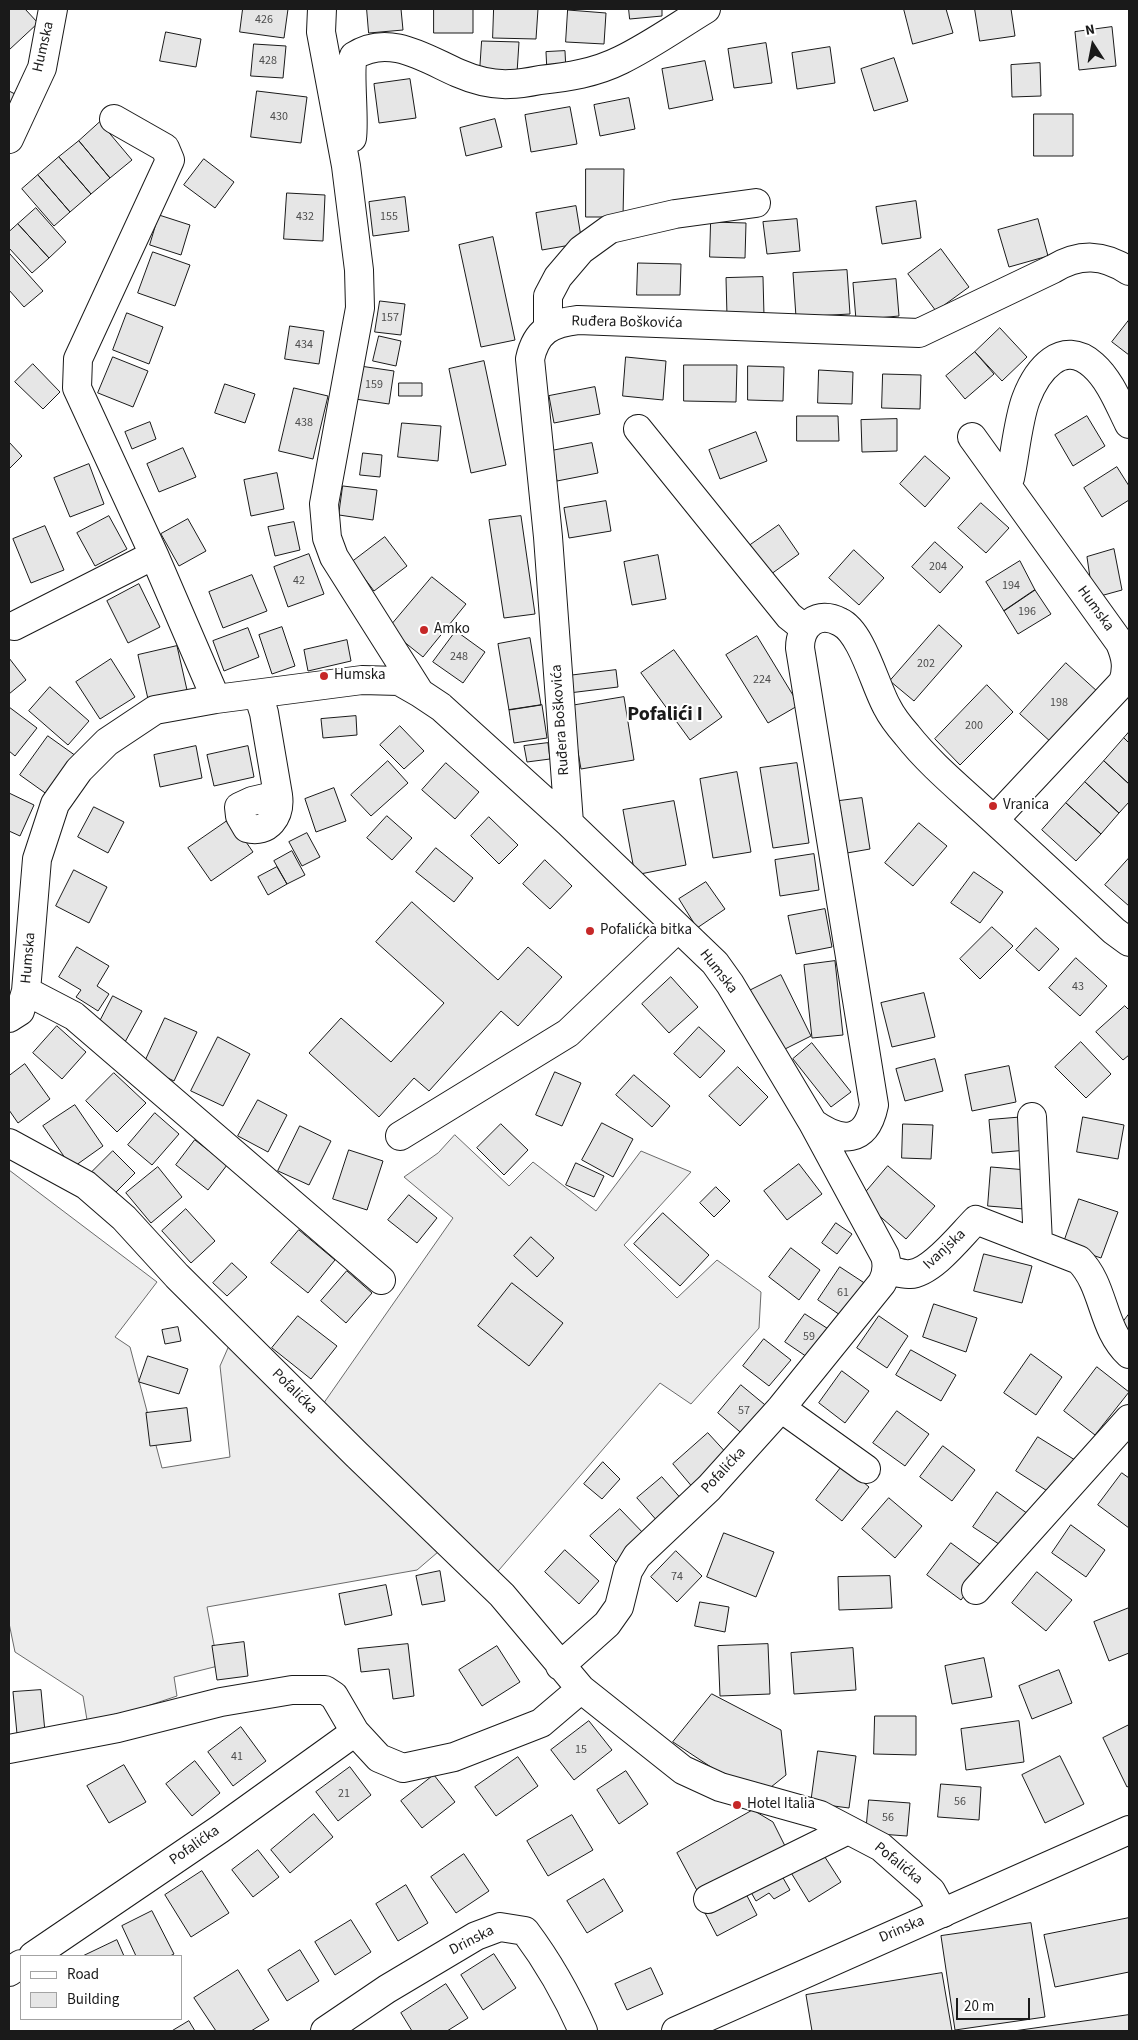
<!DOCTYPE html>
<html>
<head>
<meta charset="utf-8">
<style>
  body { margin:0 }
  #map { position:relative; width:1138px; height:2040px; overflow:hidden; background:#fff; font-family:"Source Sans 3",sans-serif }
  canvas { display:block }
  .frame { position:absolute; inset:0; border:10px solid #1a1a1a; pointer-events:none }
  .legend { position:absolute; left:20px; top:1955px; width:162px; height:65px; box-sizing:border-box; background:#fff; border:1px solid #a3a3a3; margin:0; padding:6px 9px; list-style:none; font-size:15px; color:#1a1a1a }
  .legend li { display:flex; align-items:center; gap:10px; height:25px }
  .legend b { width:25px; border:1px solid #a3a3a3 }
  .north { position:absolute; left:1068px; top:20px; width:50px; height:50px; -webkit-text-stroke:4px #fff; paint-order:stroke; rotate:349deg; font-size:14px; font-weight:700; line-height:20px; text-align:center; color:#1a1a1a }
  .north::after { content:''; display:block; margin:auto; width:18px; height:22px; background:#1a1a1a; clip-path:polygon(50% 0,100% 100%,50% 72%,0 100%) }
  .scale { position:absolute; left:956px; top:1998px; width:74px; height:22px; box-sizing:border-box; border:2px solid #1a1a1a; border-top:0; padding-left:6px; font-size:15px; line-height:18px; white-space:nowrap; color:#1a1a1a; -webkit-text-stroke:4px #fff; paint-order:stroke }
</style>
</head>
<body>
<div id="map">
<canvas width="1138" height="2040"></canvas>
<div class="frame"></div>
<ul class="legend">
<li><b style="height:6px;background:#fff"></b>Road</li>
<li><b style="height:14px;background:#e6e6e6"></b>Building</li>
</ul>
<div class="north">N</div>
<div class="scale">20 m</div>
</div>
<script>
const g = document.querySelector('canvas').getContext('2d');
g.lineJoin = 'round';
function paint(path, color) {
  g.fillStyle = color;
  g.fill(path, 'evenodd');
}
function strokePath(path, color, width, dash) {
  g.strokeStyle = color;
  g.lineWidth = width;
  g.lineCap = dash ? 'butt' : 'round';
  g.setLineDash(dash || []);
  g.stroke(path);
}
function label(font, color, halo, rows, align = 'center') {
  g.font = font + ' "Source Sans 3",sans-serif';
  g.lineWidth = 4;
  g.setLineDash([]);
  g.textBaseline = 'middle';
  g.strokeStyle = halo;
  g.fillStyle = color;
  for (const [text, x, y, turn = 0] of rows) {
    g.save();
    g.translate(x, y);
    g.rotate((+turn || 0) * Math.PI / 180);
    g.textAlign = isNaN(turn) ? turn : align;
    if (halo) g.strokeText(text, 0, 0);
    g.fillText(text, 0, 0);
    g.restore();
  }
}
const built = new Path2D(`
  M455 1135 509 1186 533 1162 596 1211 641 1151 691 1172 624 1245 677 1298 717 1260 761 1292 759 1328 691 1404 660 1383 493 1577 321 1407 453 1218 404 1177 438 1153Z
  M9 1170 157 1282 115 1337 130 1347 162 1468 230 1457 220 1366 231 1341 438 1552 417 1570 207 1607 218 1666 174 1677 177 1696 88 1726 83 1696 15 1652 9 1623Z`);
const building = new Path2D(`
  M9 9H25L38 23 9 50Z
  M243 9H288L284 38 240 32Z
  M367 9H401L403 30 369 33Z
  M434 9H473V33H434Z
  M494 9H538L536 39 493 38Z
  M629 9H662V16L630 19Z
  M904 9H946L953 33 913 44Z
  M975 9H1011L1015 36 980 41Z
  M568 10 606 13 604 44 566 42Z
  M1112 27 1116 66 1079 70 1075 32Z
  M166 32 201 39 196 67 160 61Z
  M482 41 519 42 517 73 480 71Z
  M766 43 772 83 734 88 728 49Z
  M254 44 286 46 283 78 251 76Z
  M830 47 835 83 797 89 792 53Z
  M565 51 566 71 547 72 546 52Z
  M894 58 908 101 874 111 861 69Z
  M705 61 713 100 669 109 662 69Z
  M1040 63 1041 96 1012 97 1011 65Z
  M410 79 416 118 379 123 374 84Z
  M9 91 15 94 9 105Z
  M257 91 307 97 301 143 251 137Z
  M629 98 635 129 600 136 594 105Z
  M570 107 577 144 531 152 525 115Z
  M1034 114H1073V156H1034Z
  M495 119 502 147 466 156 460 128Z
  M100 122 132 160 110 178 79 141Z
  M79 141 110 178 91 194 59 157Z
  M59 157 91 194 70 212 38 175Z
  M204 159 234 182 215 208 184 185Z
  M586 169H624L623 217H586Z
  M38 175 70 212 54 226 22 189Z
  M287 193 325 195 323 241 284 239Z
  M405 197 409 231 373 236 369 202Z
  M916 201 921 238 882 244 876 207Z
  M576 206 582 243 542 250 536 213Z
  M36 208 66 242 49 258 18 224Z
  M159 215 190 225 181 255 150 245Z
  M797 219 800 251 767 254 763 222Z
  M1038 219 1048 256 1009 267 998 230Z
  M711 222 746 223 745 258 710 257Z
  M18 224 49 258 32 273 9 248V232Z
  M493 237 515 340 481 347 459 245Z
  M941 249 969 287 936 311 908 274Z
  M153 252 190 265 175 306 138 293Z
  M10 254 43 291 24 307 9 290V255Z
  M638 263 681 264 680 295H637Z
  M847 270 850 314 796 317 793 273Z
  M763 277 764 316H727L726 278Z
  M896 279 899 316 856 320 853 283Z
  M380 301 405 304 401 335 375 332Z
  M127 313 163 327 149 364 113 350Z
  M1129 320V355L1112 342Z
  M290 326 324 331 319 364 285 359Z
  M1000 328 1027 357 1002 381 975 352Z
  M379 336 401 341 396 366 373 361Z
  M975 352 994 374 965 399 946 376Z
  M113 357 148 371 133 407 98 393Z
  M626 357 666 361 663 400 623 396Z
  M484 361 506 465 471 473 449 369Z
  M33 364 60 392 43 409 15 382Z
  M684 365H737L736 402 684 401Z
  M360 366 394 371 389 404 355 399Z
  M748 366 784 367 783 401 748 400Z
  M819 370 853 372 852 404 818 403Z
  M883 374 921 375 920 409 882 408Z
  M399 383H422V396H399Z
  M225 384 255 394 245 423 215 413Z
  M595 387 600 414 554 423 549 396Z
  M294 388 328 396 313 459 279 451Z
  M797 416H838L839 441H797Z
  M1087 416 1105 446 1073 466 1055 435Z
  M897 419V451L862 452 861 420Z
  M150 422 156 439 132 449 125 432Z
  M402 423 441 426 438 461 398 457Z
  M756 432 767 461 720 479 709 450Z
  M9 442 22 456 9 469Z
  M592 443 598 473 557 481 551 451Z
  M183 448 196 477 159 492 147 464Z
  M363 453 382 455 380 477 360 475Z
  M925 456 950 478 925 507 900 484Z
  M89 464 104 504 70 517 54 478Z
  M1117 467 1129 486V500L1102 517 1084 488Z
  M277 473 284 509 251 516 244 480Z
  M343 486 377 490 373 520 339 515Z
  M606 501 611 531 569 538 564 508Z
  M981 503 1009 528 986 553 958 528Z
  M109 516 127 549 95 566 77 533Z
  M521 516 535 614 504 618 489 520Z
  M188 519 206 551 179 566 161 534Z
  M294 522 300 550 275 556 268 527Z
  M779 525 799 554 767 577 746 548Z
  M45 526 64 570 31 583 13 539Z
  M385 537 407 566 374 591 352 562Z
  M935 542 963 567 940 593 912 567Z
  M1114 549 1122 590 1093 598 1087 557Z
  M854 550 884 578 859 605 829 578Z
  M309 554 324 594 288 607 274 567Z
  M658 555 666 599 632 605 624 562Z
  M1020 561 1035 590 1004 611 986 582Z
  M252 575 267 611 223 628 209 592Z
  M432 577 466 604 423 657 388 629Z
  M139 584 160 627 128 643 107 601Z
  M1035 590 1051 614 1018 634 1004 611Z
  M939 625 962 646 914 701 890 681Z
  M282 627 295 666 272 674 259 635Z
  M248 628 259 657 224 671 213 641Z
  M456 631 485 652 463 683 433 662Z
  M757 636 799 705 768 723 726 655Z
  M530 638 541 705 509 710 498 644Z
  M347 640 351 661 308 671 304 650Z
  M177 646 187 690 148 699 138 655Z
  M674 650 722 717 690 740 641 673Z
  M9 658 26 680 9 694Z
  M111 659 135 697 100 719 76 682Z
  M1066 663 1098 692 1052 743 1020 714Z
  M616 670 618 687 569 693 567 676Z
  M987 685 1013 712 960 765 935 739Z
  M50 687 89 721 68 745 29 711Z
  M624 697 634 760 581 769 570 706Z
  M542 705 547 738 514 743 509 710Z
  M9 707 37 728 15 756 9 751Z
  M356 716 357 735 323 738 321 719Z
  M400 726 424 751 404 769 380 745Z
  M1129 732V743L1124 738Z
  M48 736 76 756 48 795 20 775Z
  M1124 738 1129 743V784L1104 761Z
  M548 743 550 759 527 762 524 746Z
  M196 746 202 778 160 787 154 755Z
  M248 746 254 777 214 786 207 755Z
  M388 761 408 783 371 816 351 795Z
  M1104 761 1129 784V802L1119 813 1085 782Z
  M446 763 479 792 455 819 422 790Z
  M797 763 809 843 773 848 760 768Z
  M737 772 751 852 713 858 700 779Z
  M1085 782 1119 813 1101 834 1066 803Z
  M334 788 346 821 316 832 305 799Z
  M9 793 34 805 20 836 9 831Z
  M862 798 870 849 847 853 839 801Z
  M674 801 686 865 635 875 623 810Z
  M1066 803 1101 834 1076 861 1042 830Z
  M94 807 124 822 108 853 78 837Z
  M387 816 412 838 392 860 367 838Z
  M489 817 518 845 499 864 471 836Z
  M230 819 253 852 211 881 188 848Z
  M919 823 947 846 913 886 885 863Z
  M307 833 320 857 302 866 289 842Z
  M436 848 473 878 454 902 416 872Z
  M292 851 305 875 287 884 274 861Z
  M814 854 819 890 780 896 775 860Z
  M1129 858V906L1105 885Z
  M545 860 572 886 550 909 523 884Z
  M277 867 287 884 268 895 258 877Z
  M74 870 107 887 89 923 56 906Z
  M974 872 1003 892 980 923 951 903Z
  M706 882 725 909 697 928 679 899Z
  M412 902 498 980 528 947 562 977 518 1026 501 1011 429 1091 414 1078 379 1117 309 1053 341 1018 391 1062 444 1003 376 942Z
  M825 909 832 947 796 954 788 916Z
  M992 927 1013 946 980 979 960 959Z
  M1036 928 1059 949 1039 971 1016 950Z
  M77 947 109 966 97 986 109 994 98 1011 76 997 81 990 59 977Z
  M1076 958 1107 986 1080 1016 1049 988Z
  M835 961 843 1035 812 1038 804 965Z
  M781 975 811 1036 779 1052 749 991Z
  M671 977 698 1007 669 1033 642 1004Z
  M924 993 935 1037 892 1047 881 1003Z
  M113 996 142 1011 125 1042 97 1027Z
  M1125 1006 1129 1010V1055L1123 1060 1096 1032Z
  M165 1018 197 1032 174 1081 143 1066Z
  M57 1026 86 1052 62 1079 33 1053Z
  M699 1027 725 1051 700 1078 674 1054Z
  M218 1037 250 1054 223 1106 191 1091Z
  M1081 1042 1111 1074 1086 1098 1055 1067Z
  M812 1043 851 1092 831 1107 793 1059Z
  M935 1059 943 1091 905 1101 896 1069Z
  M25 1064 50 1099 18 1123 9 1110V1076Z
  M1009 1066 1016 1102 972 1111 965 1075Z
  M738 1067 768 1097 740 1126 709 1096Z
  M555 1072 581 1083 562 1126 536 1115Z
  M114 1073 146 1103 117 1132 86 1101Z
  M634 1075 670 1106 652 1127 616 1095Z
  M258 1100 287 1115 268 1152 238 1136Z
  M75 1105 103 1146 72 1168 43 1126Z
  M155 1113 179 1134 152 1165 128 1145Z
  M1025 1117 1028 1150 992 1153 989 1120Z
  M1083 1117 1124 1125 1118 1159 1077 1152Z
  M602 1123 633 1139 613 1177 582 1160Z
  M501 1124 528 1150 504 1175 477 1148Z
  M903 1124 933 1125 931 1159 902 1158Z
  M300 1126 331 1141 309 1185 278 1171Z
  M195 1140 227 1165 208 1190 176 1165Z
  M349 1150 383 1161 367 1210 333 1199Z
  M113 1151 135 1173 113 1195 91 1173Z
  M576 1163 604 1176 594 1197 566 1185Z
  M799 1164 822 1194 787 1220 764 1191Z
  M888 1166 935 1206 906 1239 860 1199Z
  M158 1167 182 1197 151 1223 126 1193Z
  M991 1167 1027 1170 1024 1209 988 1206Z
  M716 1187 730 1201 714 1217 700 1203Z
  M409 1195 437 1218 417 1243 388 1220Z
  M1079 1199 1118 1212 1101 1258 1063 1245Z
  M186 1209 215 1241 191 1263 162 1231Z
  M663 1213 709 1255 680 1286 634 1244Z
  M836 1223 852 1234 837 1254 822 1243Z
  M299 1230 335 1260 308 1293 271 1263Z
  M531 1237 554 1258 537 1277 514 1256Z
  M791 1248 820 1270 799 1300 769 1277Z
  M984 1254 1032 1266 1022 1303 974 1291Z
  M232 1263 247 1277 227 1296 213 1283Z
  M840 1267 869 1286 846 1319 818 1300Z
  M347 1271 372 1293 346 1323 321 1301Z
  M512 1283 563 1323 529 1366 478 1326Z
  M934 1304 977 1318 966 1352 923 1337Z
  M805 1314 833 1332 813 1361 785 1342Z
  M1129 1314V1334L1120 1326Z
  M298 1316 337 1346 311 1379 272 1348Z
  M879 1316 908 1336 887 1368 857 1348Z
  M178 1327 181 1341 165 1344 162 1330Z
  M764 1339 791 1360 769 1386 743 1366Z
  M911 1350 956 1375 941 1401 896 1375Z
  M1031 1354 1062 1377 1036 1415 1004 1393Z
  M148 1356 188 1369 179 1394 139 1382Z
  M1097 1367 1129 1392 1095 1435 1064 1411Z
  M842 1371 869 1391 845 1423 819 1403Z
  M741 1385 770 1409 746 1437 718 1413Z
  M187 1408 191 1441 150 1446 146 1413Z
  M897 1411 929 1434 905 1466 873 1443Z
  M708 1433 730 1457 694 1489 673 1464Z
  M1038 1437 1075 1460 1052 1494 1016 1471Z
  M943 1446 975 1470 952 1501 920 1477Z
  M603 1462 620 1479 602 1499 584 1484Z
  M843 1465 869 1487 842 1521 816 1500Z
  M1122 1473 1129 1478V1528L1098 1505Z
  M662 1477 684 1502 659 1523 637 1498Z
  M997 1492 1031 1516 1008 1550 973 1527Z
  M889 1498 922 1526 895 1558 862 1529Z
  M620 1509 647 1537 618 1564 590 1536Z
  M1071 1525 1105 1550 1086 1577 1052 1553Z
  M724 1533 774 1552 756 1597 707 1577Z
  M951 1543 985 1568 961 1600 927 1575Z
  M565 1550 599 1581 579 1604 545 1572Z
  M676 1551 702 1576 677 1602 651 1577Z
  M440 1571 445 1601 422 1605 416 1576Z
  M1037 1572 1072 1600 1046 1631 1012 1603Z
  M890 1576 892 1608 839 1610 838 1577Z
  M386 1585 392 1615 345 1625 339 1594Z
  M700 1602 729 1607 725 1632 695 1626Z
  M1129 1608V1653L1109 1661 1094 1622Z
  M244 1642 248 1676 217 1680 212 1646Z
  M408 1644 414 1696 393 1699 389 1669 361 1672 358 1649Z
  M768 1644 770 1694 720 1696 718 1646Z
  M497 1646 520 1682 482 1706 459 1670Z
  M853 1648 856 1690 794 1694 791 1653Z
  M984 1658 992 1697 952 1704 945 1666Z
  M1059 1670 1072 1703 1032 1719 1019 1686Z
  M41 1690 45 1732 17 1734 13 1692Z
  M712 1694 781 1730 786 1775 766 1791 714 1769 673 1742Z
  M875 1716H916V1755L874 1754Z
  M589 1721 612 1750 574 1780 551 1750Z
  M1019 1721 1024 1762 966 1770 961 1729Z
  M1129 1725V1786L1127 1787 1103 1738Z
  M241 1727 266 1761 233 1786 208 1752Z
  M818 1751 856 1756 849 1808 811 1803Z
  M1060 1756 1084 1804 1045 1823 1022 1775Z
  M518 1757 538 1786 496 1816 475 1787Z
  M195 1761 220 1793 192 1816 166 1784Z
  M124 1765 146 1802 109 1823 87 1786Z
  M350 1767 371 1795 338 1821 316 1792Z
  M626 1771 648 1804 619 1824 597 1790Z
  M434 1775 455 1802 422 1828 401 1801Z
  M941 1784 981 1787 979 1820 938 1817Z
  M869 1800 910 1803 907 1836 866 1833Z
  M753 1810 773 1822 788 1852 700 1896 677 1853Z
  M314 1814 333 1837 290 1873 271 1850Z
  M572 1815 593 1850 548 1876 527 1841Z
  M258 1850 279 1877 253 1897 232 1870Z
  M821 1851 841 1882 809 1902 790 1871Z
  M464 1854 489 1891 456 1913 431 1877Z
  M778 1869 790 1890 774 1899 769 1893 756 1901 748 1887Z
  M202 1871 229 1913 191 1937 165 1895Z
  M604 1879 623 1911 587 1933 567 1901Z
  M406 1885 428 1923 398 1941 376 1904Z
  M745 1892 757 1915 717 1936 705 1913Z
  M152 1911 174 1954 170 1956H136L122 1926Z
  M1129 1918V1972L1055 1987 1044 1935Z
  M351 1920 371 1952 335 1975 315 1942Z
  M1031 1923 1045 2017 955 2030 941 1936Z
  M117 1940 124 1956H83Z
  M300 1950 319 1981 287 2001 268 1970Z
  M494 1954 516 1988 483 2010 461 1975Z
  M651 1968 663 1994 627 2010 615 1984Z
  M238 1970 269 2020 251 2031H216L194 1998Z
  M942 1973 952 2031H812L806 1995Z
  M446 1984 468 2018 447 2031H412L401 2013Z
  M1129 2015V2031H1014Z
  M189 2021 195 2031H172Z`);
const minor = new Path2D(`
  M322 9 321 32 346 166 359 270 360 308 324 504 327 538 334 557 420 693
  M114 119 165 148 170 160 78 359 77 388 154 555 216 699
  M352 138C355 118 348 67 354 56 389 33 426 59 458 73 474 80 492 85 510 84 520 84 530 82 540 80 568 77 595 73 621 60 650 46 678 26 706 9
  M9 139 42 68 53 9
  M548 328V296L558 277 581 250 610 229 675 214 756 203
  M638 429 789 616 804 628
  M972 437 1120 643C1126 657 1128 668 1123 682L994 820
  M1006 484 1010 478C1015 455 1018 420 1026 399 1037 370 1062 338 1093 365 1110 380 1119 404 1129 424
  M14 626 154 555
  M258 694 264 713 278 795C281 816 268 834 247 828L240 816 239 807 252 801 278 795
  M569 823 548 537 530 359C536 331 551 323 578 320L919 333 1053 269C1080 253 1103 254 1129 271
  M26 991 74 1016 381 1280
  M9 1018 20 1011 26 991 37 859 55 804 79 770 107 742 155 710 216 699 362 680 399 681 420 693 441 707 569 823 715 963 730 984 813 1123 885 1256C888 1266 887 1274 882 1283L781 1408 709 1488 637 1556 628 1571 619 1607 607 1624 560 1666
  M1032 1117 1038 1243
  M813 1123C841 1143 866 1144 874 1105L800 648C800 625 818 610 840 622 862 632 875 686 887 707 892 717 900 727 907 735 929 763 957 786 983 810 1027 850 1070 890 1114 931L1129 942
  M400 1136 568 1033 678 928
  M9 1143 86 1185 124 1218 177 1276 356 1454 502 1595 581 1689 683 1770 720 1787 820 1815 881 1847 931 1891 943 1913
  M887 1270C894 1271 903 1275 910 1274 932 1273 961 1235 976 1220L1079 1260C1105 1286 1101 1328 1129 1354
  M781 1408 866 1469
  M976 1590 1129 1419
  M9 1749 118 1728 221 1702 292 1690H325L334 1696 355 1732 379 1758 403 1768 454 1757 541 1723 581 1689
  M708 1899 848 1830
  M33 1956 220 1829 355 1732
  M9 1972 21 1964
  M325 2031 387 1989 476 1936 500 1927 525 1931C549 1963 567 1995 583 2031`);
const major = new Path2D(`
  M676 2031 1129 1830`);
const markers = [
  [424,630,5,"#c62828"],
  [324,676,5,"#c62828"],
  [993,806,5,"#c62828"],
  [590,931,5,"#c62828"],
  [737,1805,5,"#c62828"]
];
const numberNames = [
  ["426",264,20],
  ["428",268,61],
  ["430",279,117],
  ["432",305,217],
  ["155",389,217],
  ["157",390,318],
  ["434",304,345],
  ["159",374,385],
  ["438",304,423],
  ["204",938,567],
  ["42",299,581],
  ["194",1011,586],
  ["196",1027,612],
  ["248",459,657],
  ["202",926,664],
  ["224",762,680],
  ["198",1059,703],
  ["200",974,726],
  ["43",1078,987],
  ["61",843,1293],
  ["59",809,1337],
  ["57",744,1411],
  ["74",677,1577],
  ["15",581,1750],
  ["41",237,1757],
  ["21",344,1794],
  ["56",960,1802],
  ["56",888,1818]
];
const streetNames = [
  ["Humska",44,47,-77],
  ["Ruđera Boškovića",627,323,1],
  ["Humska",1095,609,54],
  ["Ruđera Boškovića",561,720,-94],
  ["Humska",29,958,-85],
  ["Humska",718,972,52],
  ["Ivanjska",945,1250,-43],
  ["Pofalićka",294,1392,45],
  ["Pofalićka",724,1471,-47],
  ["Pofalićka",195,1846,-35],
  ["Pofalićka",898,1864,39],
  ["Drinska",902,1930,-23],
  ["Drinska",472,1941,-27]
];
const poiNames = [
  ["Amko",434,630],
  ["Humska",334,676],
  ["Vranica",1003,806],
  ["Pofalićka bitka",600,931],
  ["Hotel Italia",747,1805]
];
const districtNames = [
  ["Pofalići I",665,716]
];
paint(built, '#ededed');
strokePath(built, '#6a6a6a', 1);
paint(building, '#e6e6e6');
strokePath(building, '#1a1a1a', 1);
strokePath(minor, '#1a1a1a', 30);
strokePath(major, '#1a1a1a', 30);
strokePath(minor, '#fff', 28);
strokePath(major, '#fff', 28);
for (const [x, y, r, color] of markers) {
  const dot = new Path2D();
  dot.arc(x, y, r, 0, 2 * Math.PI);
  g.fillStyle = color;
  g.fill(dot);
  strokePath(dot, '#fff', 2);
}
label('12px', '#4d4d4d', null, numberNames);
label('15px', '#1a1a1a', '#fff', streetNames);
label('15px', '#1a1a1a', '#fff', poiNames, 'left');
label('bold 20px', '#1a1a1a', '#fff', districtNames);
</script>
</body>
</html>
